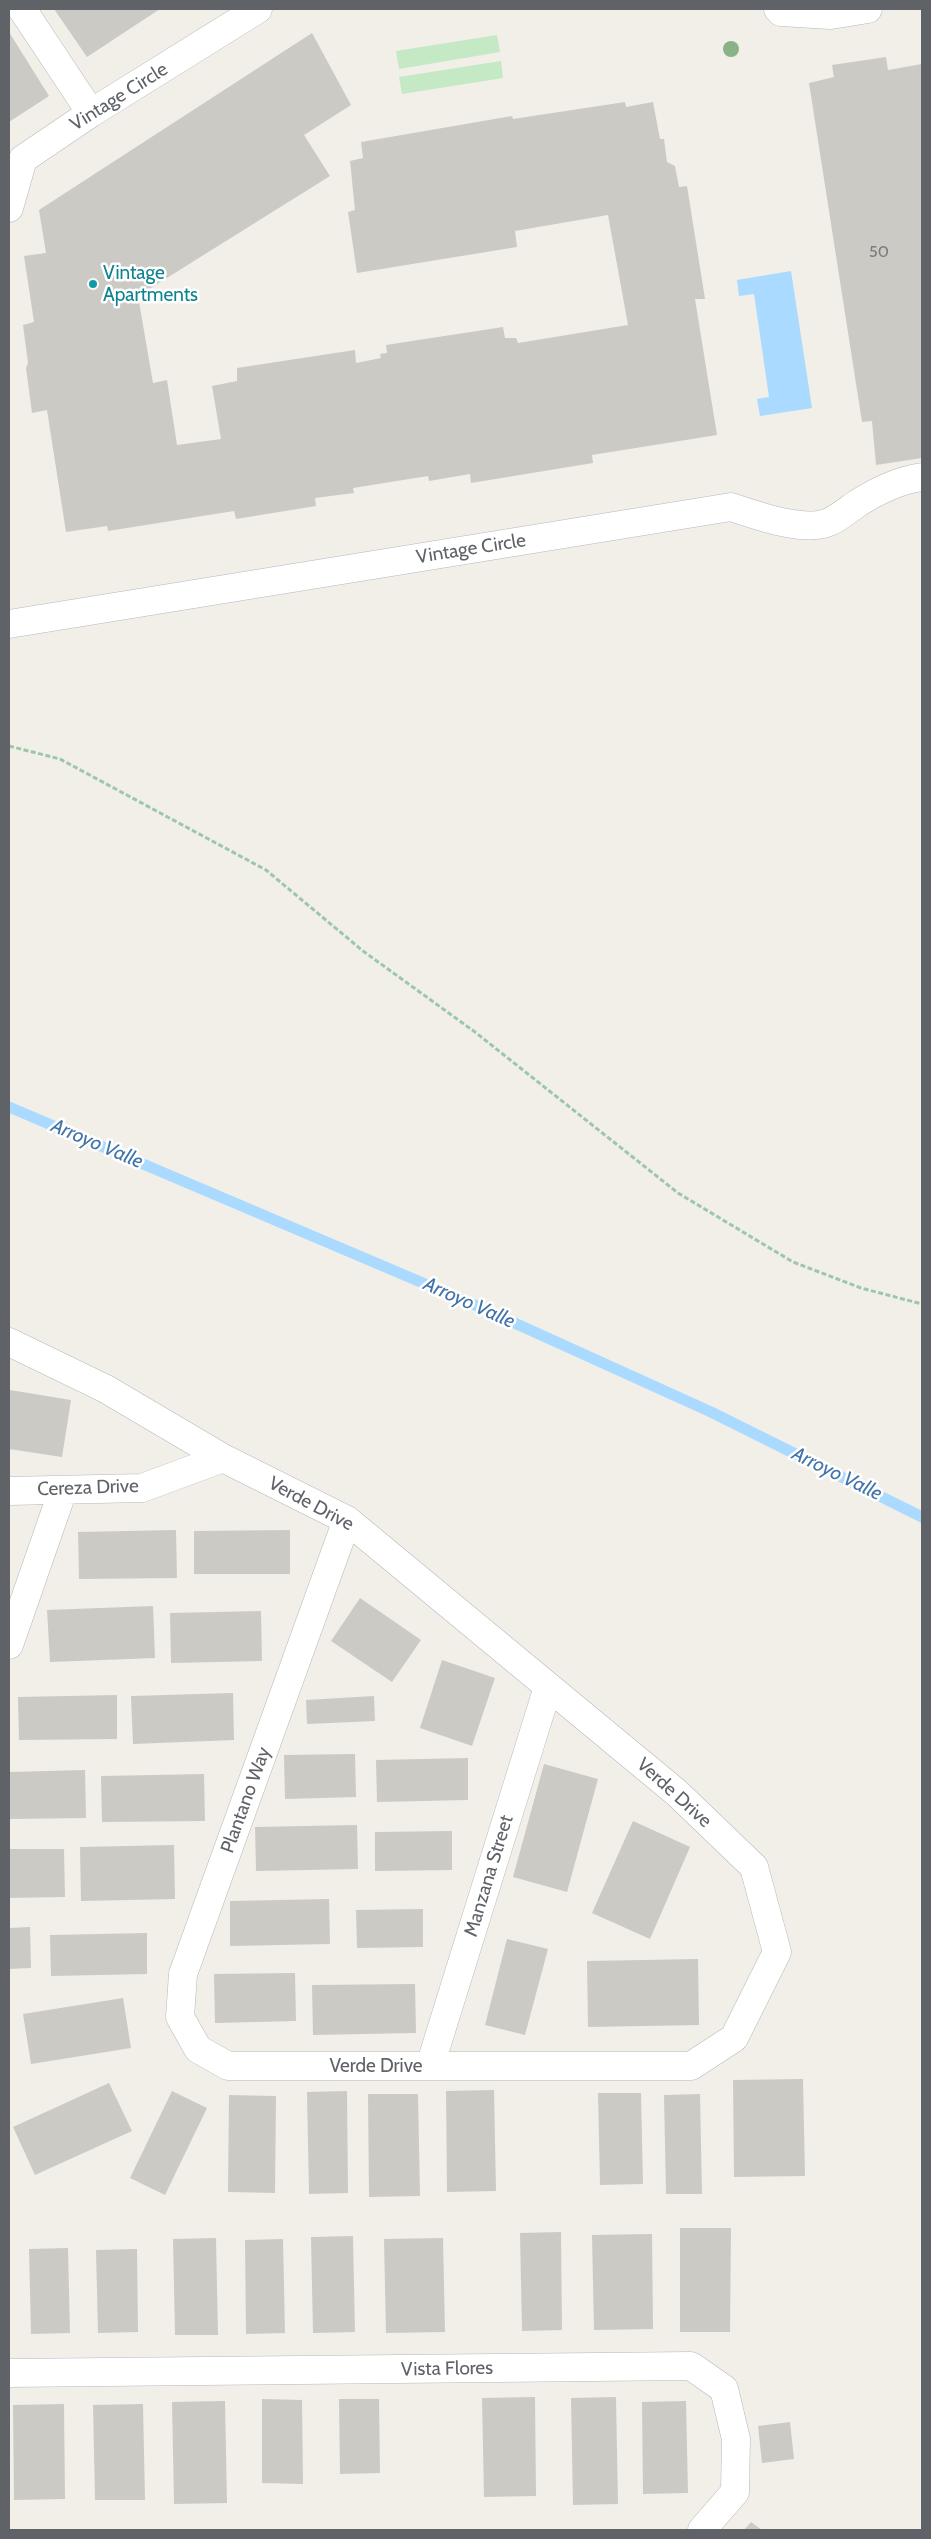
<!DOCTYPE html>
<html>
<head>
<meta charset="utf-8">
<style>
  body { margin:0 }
  #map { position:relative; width:931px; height:2539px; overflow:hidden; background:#f1efe8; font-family:Cabin,sans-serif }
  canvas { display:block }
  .frame { position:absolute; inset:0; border:10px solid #5f6368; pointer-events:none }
</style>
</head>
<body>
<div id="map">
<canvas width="931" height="2539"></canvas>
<div class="frame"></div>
</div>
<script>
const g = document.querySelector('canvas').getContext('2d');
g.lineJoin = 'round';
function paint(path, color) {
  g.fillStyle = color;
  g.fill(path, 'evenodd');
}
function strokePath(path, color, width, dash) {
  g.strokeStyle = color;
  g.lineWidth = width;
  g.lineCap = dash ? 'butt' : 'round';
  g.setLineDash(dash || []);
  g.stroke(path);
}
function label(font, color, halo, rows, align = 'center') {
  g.font = font + ' Cabin,sans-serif';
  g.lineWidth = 5;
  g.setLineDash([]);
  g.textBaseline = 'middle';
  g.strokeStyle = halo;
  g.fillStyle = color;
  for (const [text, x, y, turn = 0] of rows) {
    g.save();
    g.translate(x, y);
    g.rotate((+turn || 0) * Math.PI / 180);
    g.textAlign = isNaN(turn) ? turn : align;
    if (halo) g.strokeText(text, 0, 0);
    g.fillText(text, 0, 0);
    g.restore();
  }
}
const green = new Path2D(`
  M497 35 500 52 399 69 396 51Z
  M501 61 503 78 402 94 399 77Z`);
const water = new Path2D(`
  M791 271 812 408 760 416 757 399 769 397 754 294 739 296 737 280Z`);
const stream = new Path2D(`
  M9 1107 477 1306 711 1412 922 1517`);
const building = new Path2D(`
  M54 9H160L87 57Z
  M9 32 49 96 9 122Z
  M312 33 351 105 304 135 330 176 138 296 153 383 167 380 177 445 221 439 212 386 237 381V368L355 350 356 363 381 358 380 354 387 353 386 345 503 327 505 338H516L518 343 628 325 608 215 515 231 517 247 357 273 348 212 355 210 350 161 363 158 361 142 512 116 513 119 625 102 626 107 653 102 660 139H664L667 162 675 166 679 187 687 186 705 299H695L717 435 592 455 593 463 471 483 470 474 429 481 428 476 353 488 354 493 315 498 316 506 236 519 234 511 108 531 107 526 66 532 47 410 32 413 26 368 28 363 23 325 34 322 24 256 46 253 39 210Z
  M886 57 888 70 922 64V458L876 465 872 421 862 422 809 83 834 77 832 65Z
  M10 1390 71 1400 62 1457 9 1449Z
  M176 1530 177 1578 79 1579 78 1532Z
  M290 1530V1574H194V1531Z
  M360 1598 421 1640 392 1682 331 1641Z
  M153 1606 155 1658 50 1662 47 1610Z
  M261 1611 262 1661 171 1663 170 1613Z
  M442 1660 495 1678 472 1746 420 1728Z
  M233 1693 234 1740 133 1744 131 1696Z
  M117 1695V1739L19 1740 18 1697Z
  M374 1696 375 1721 307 1724 306 1700Z
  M355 1754 356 1797 285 1799 284 1755Z
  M468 1758V1800L377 1802 376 1760Z
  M544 1764 598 1779 567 1892 513 1877Z
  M85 1770 86 1818 9 1819V1772Z
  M204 1774 205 1821 102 1822 101 1776Z
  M633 1821 690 1847 650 1939 592 1913Z
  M357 1825 358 1869 256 1871 255 1827Z
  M452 1831V1870L375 1871V1832Z
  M174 1845 175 1899 81 1901 80 1847Z
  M9 1849H64L65 1897 9 1898Z
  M329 1899 330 1944 230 1946V1901Z
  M423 1909V1947L357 1948 356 1910Z
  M30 1927 31 1968 9 1969V1928Z
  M147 1933V1974L51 1976 50 1935Z
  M507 1939 548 1949 525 2035 485 2025Z
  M698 1959 699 2025 588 2027 587 1961Z
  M295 1973 296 2021 215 2023 214 1974Z
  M415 1984 416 2033 313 2035 312 1985Z
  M123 1998 131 2048 31 2064 23 2014Z
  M803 2079 805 2176 734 2177 733 2080Z
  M109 2083 132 2131 35 2175 13 2127Z
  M494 2090 496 2191 447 2192 446 2091Z
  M172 2091 207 2108 165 2195 130 2178Z
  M347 2091 348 2193 309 2194 307 2092Z
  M598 2093H641L643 2184 600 2185Z
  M368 2094H418L420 2196 369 2197Z
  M700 2094 702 2194H666L664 2095Z
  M229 2095 276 2096 275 2193 228 2192Z
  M680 2228H731L730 2332H680Z
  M561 2232 562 2330 522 2331 520 2233Z
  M652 2234 653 2329 594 2330 592 2235Z
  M353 2236 355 2332 313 2333 311 2237Z
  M216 2238 218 2335H175L173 2239Z
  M443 2238 445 2332 386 2333 384 2239Z
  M283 2239 285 2333 246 2334 245 2240Z
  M68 2248 70 2333 31 2334 29 2249Z
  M137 2249 138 2332 98 2333 96 2250Z
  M535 2397 536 2496 484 2497 482 2398Z
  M616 2397 618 2504 573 2505 571 2398Z
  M262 2399 302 2400 303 2484 262 2483Z
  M339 2399H379L380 2473 340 2474Z
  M225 2401 227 2503 174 2504 172 2402Z
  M686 2401 688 2493 643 2494 642 2402Z
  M64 2404 65 2499 14 2500 13 2405Z
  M143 2404 145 2500H95L93 2405Z
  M790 2422 794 2459 762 2463 758 2426Z
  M751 2522 762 2530H744Z`);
const path = new Path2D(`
  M9 746 60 759 266 870 363 951 475 1032 678 1193 793 1262 861 1288 922 1304`);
const minor = new Path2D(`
  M22 9 91 113
  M778 9 781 12 831 15 868 9
  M9 208 23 159 91 113 258 9
  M9 624 731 507C756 515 804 533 829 522 839 518 849 509 858 503 877 491 900 480 922 477
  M9 1342 106 1389 223 1458 347 1520 677 1793 754 1867 777 1952 734 2038 691 2066H228L198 2049 180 2017 183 1974 347 1520
  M9 1491 142 1488 223 1458
  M9 1645 63 1490
  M430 2066 548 1687
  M9 2373 691 2366 724 2389 736 2439 735 2492 702 2530`);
const trees = [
  [731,49]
];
const markers = [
  [93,284,5,"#0f9aa8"]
];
const numberNames = [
  ["50",879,252]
];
const streetNames = [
  ["Vintage Circle",119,97,-32],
  ["Vintage Circle",471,549,-9],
  ["Cereza Drive",88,1488,-2],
  ["Verde Drive",311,1504,28],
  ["Verde Drive",674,1793,42],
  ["Plantano Way",246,1800,-70],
  ["Manzana Street",489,1876,-73],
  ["Verde Drive",376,2066],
  ["Vista Flores",447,2369,-1]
];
const cultureNames = [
  ["Vintage",103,273],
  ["Apartments",103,295]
];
const waterNames = [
  ["Arroyo Valle",97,1144,23],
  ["Arroyo Valle",469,1303,24],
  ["Arroyo Valle",837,1474,26]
];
paint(green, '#c5e8c5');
paint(water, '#aadaff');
strokePath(stream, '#aadaff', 11);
paint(building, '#cccac5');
strokePath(minor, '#b5b8bc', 29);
strokePath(path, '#9cc7a9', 3, [5, 2.5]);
strokePath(minor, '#fff', 28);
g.fillStyle = '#89b387';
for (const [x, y] of trees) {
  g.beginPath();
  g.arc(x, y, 8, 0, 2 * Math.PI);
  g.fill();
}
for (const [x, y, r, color] of markers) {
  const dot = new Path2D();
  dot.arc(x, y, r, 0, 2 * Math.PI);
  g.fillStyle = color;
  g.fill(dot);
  strokePath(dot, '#fff', 2);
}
label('16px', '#7a7d7f', null, numberNames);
label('19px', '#5f6368', '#fff', streetNames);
label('19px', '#0d838f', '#fff', cultureNames, 'left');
label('italic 20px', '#4174aa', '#fff', waterNames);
</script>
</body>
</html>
